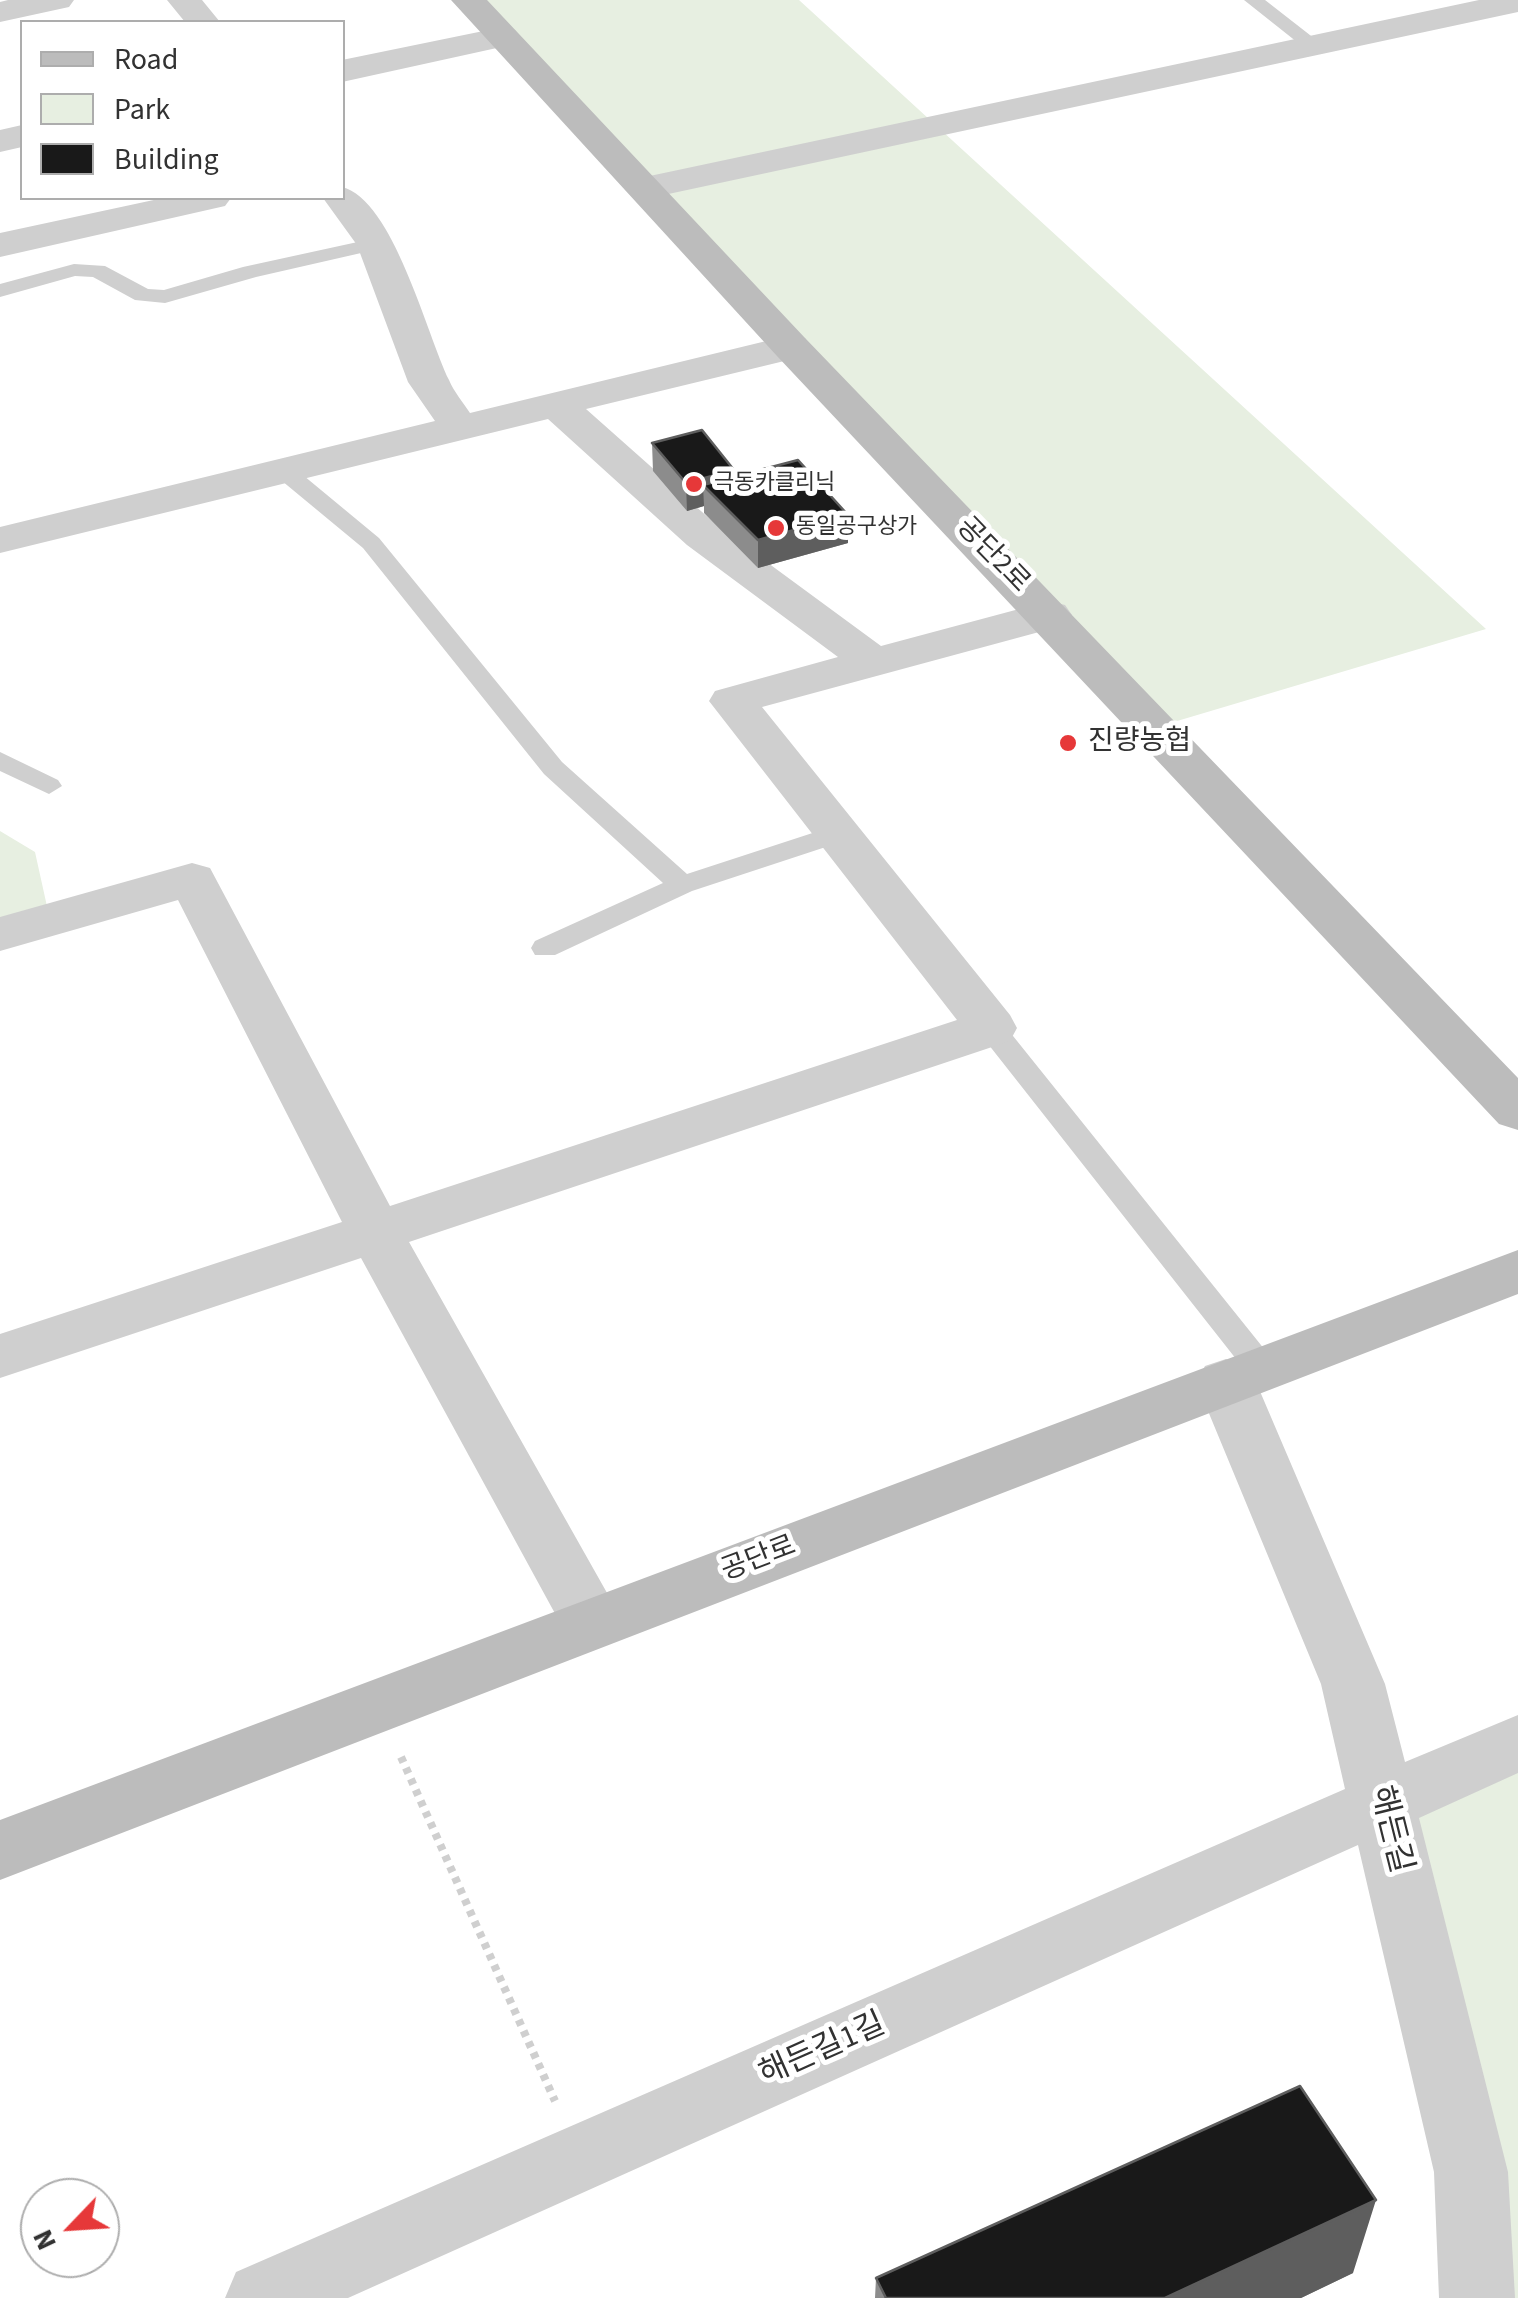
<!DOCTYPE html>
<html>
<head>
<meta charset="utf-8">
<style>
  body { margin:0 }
  #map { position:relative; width:1518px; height:2298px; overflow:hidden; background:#fff; font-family:"Source Sans 3",sans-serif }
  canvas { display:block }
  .legend { position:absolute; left:20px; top:20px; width:325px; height:180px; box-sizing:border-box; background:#fff; border:2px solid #adadad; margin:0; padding:12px 18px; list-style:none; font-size:30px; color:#323232 }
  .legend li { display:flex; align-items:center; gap:20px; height:50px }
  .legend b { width:50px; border:2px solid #adadad }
  .north { position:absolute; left:20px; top:2178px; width:100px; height:100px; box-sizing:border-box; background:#fff; border:2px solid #adadad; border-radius:50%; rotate:245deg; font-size:28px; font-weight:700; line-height:40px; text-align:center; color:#323232 }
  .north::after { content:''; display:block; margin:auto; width:35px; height:45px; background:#e63839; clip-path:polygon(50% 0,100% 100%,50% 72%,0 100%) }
</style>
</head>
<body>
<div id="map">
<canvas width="1518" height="2298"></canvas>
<ul class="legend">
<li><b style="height:12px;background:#bcbcbc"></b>Road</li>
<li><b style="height:28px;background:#e7efe1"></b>Park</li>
<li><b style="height:28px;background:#191919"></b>Building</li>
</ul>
<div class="north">N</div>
</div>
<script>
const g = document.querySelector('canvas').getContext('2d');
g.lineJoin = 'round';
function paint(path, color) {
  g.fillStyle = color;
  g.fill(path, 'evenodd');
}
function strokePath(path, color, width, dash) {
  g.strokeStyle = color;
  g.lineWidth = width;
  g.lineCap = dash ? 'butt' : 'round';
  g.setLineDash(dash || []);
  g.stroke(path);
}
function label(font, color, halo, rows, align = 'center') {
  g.font = font + ' "Source Sans 3","Noto Sans KR",sans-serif';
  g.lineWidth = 10;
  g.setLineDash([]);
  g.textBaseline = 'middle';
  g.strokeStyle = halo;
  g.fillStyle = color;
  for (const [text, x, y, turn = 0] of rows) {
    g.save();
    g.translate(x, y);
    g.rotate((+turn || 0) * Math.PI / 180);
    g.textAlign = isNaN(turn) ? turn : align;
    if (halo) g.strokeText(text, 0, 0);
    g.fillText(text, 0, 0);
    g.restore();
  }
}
const green = new Path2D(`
  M472 0H799L1486 629 1157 727Z
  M0 831 35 852 50 920 0 934Z
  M1518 1744V2298H1477L1382 1803Z`);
const path = new Path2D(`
  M401 1757 555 2101`);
const lane = new Path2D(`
  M1244 0H1265L1324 46 1314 52 1307 50Z
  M376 238 387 244 383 248 256 277 165 303 135 300 93 277 75 276 0 297V284L74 264 105 266 148 289 164 290 243 267Z
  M284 464 292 466 379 538 562 762 687 874 837 825 850 834 847 840 692 891 555 955H535L531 948 535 941 663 883 544 774 363 548 276 476 272 471 276 466Z
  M0 752 58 780 62 786 49 794 0 771Z
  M991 1018 1001 1021 1273 1360 1278 1369 1273 1378 1262 1381 1251 1378 981 1035 977 1028 981 1021Z`);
const street = new Path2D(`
  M8 0H74L69 7 0 22V2Z
  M167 0H202L220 22H185Z
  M1479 0H1518V12L645 199 632 196 626 188 632 180 645 177Z
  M503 27 515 30 520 37 515 44 342 82V60Z
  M22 125V147L0 152V130Z
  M342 187C393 199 427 335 449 380 454 392 463 402 470 413L791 335 805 338 811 347 805 356 586 409 719 527 881 646 1049 601 1065 605 1072 615 1065 625 762 707 1010 1015 1017 1028 1010 1041 409 1242 624 1623 614 1641 592 1649 570 1641 361 1258 0 1378V1334L342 1222 178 900 0 951V917L192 863 210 868 390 1206 957 1020 709 701 715 691 838 657 687 545 548 419 0 553V527L435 421 408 382 357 245 323 198H342Z
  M163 198H231L225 206 0 257V233Z
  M1226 1359 1247 1366 1256 1382 1385 1684 1405 1762 1518 1715V1773L1419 1818 1508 2172 1515 2298H1439L1434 2172 1358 1845 348 2298H225L236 2272 1345 1789 1321 1684 1196 1382 1205 1366Z`);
const secondary = new Path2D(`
  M451 0H487L805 338 1518 1078V1130L1499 1124 777 356Z
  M1518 1250V1294L0 1880V1820Z`);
const wall = new Path2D(`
  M652 443 734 470V477L848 515V543L758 568 704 513V506L687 511 653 471Z
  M1353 2273 1301 2298H875L876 2278Z`);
const shadedWall = new Path2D(`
  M734 470V498L703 485 704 506 687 511 686 483Z
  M848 515V543L758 568V540Z
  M1376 2200 1353 2273 1301 2298H1165Z`);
const building = new Path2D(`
  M702 430 734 470 686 483 652 443Z
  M798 460 848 515 758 540 703 485Z
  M1300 2086 1376 2200 1165 2298H886L876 2278Z`);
const markers = [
  [694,484,10,"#e63839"],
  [776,528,10,"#e63839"],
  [1068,743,10,"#e63839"]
];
const farPoinames = [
  ["극동카클리닉",714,484],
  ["동일공구상가",796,528]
];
const streetNames = [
  ["공단2로",992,556,46],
  ["공단로",759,1560,-21]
];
const poiNames = [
  ["진량농협",1088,743]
];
const nearStreetnames = [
  ["해든길",1389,1830,76],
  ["해든길1길",823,2051,-24]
];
paint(green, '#e7efe1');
strokePath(path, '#cfcfcf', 8, [6, 6]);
paint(lane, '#cfcfcf');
paint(street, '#cfcfcf');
paint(secondary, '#bcbcbc');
paint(wall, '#8c8c8c');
paint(shadedWall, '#5e5e5e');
paint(building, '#191919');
strokePath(building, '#5e5e5e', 2.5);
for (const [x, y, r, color] of markers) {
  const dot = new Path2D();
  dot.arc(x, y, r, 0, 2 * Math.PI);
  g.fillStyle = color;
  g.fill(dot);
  strokePath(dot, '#fff', 4);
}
label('22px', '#323232', '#fff', farPoinames, 'left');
label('28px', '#323232', '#fff', streetNames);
label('28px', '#323232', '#fff', poiNames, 'left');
label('32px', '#323232', '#fff', nearStreetnames);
</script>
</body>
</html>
